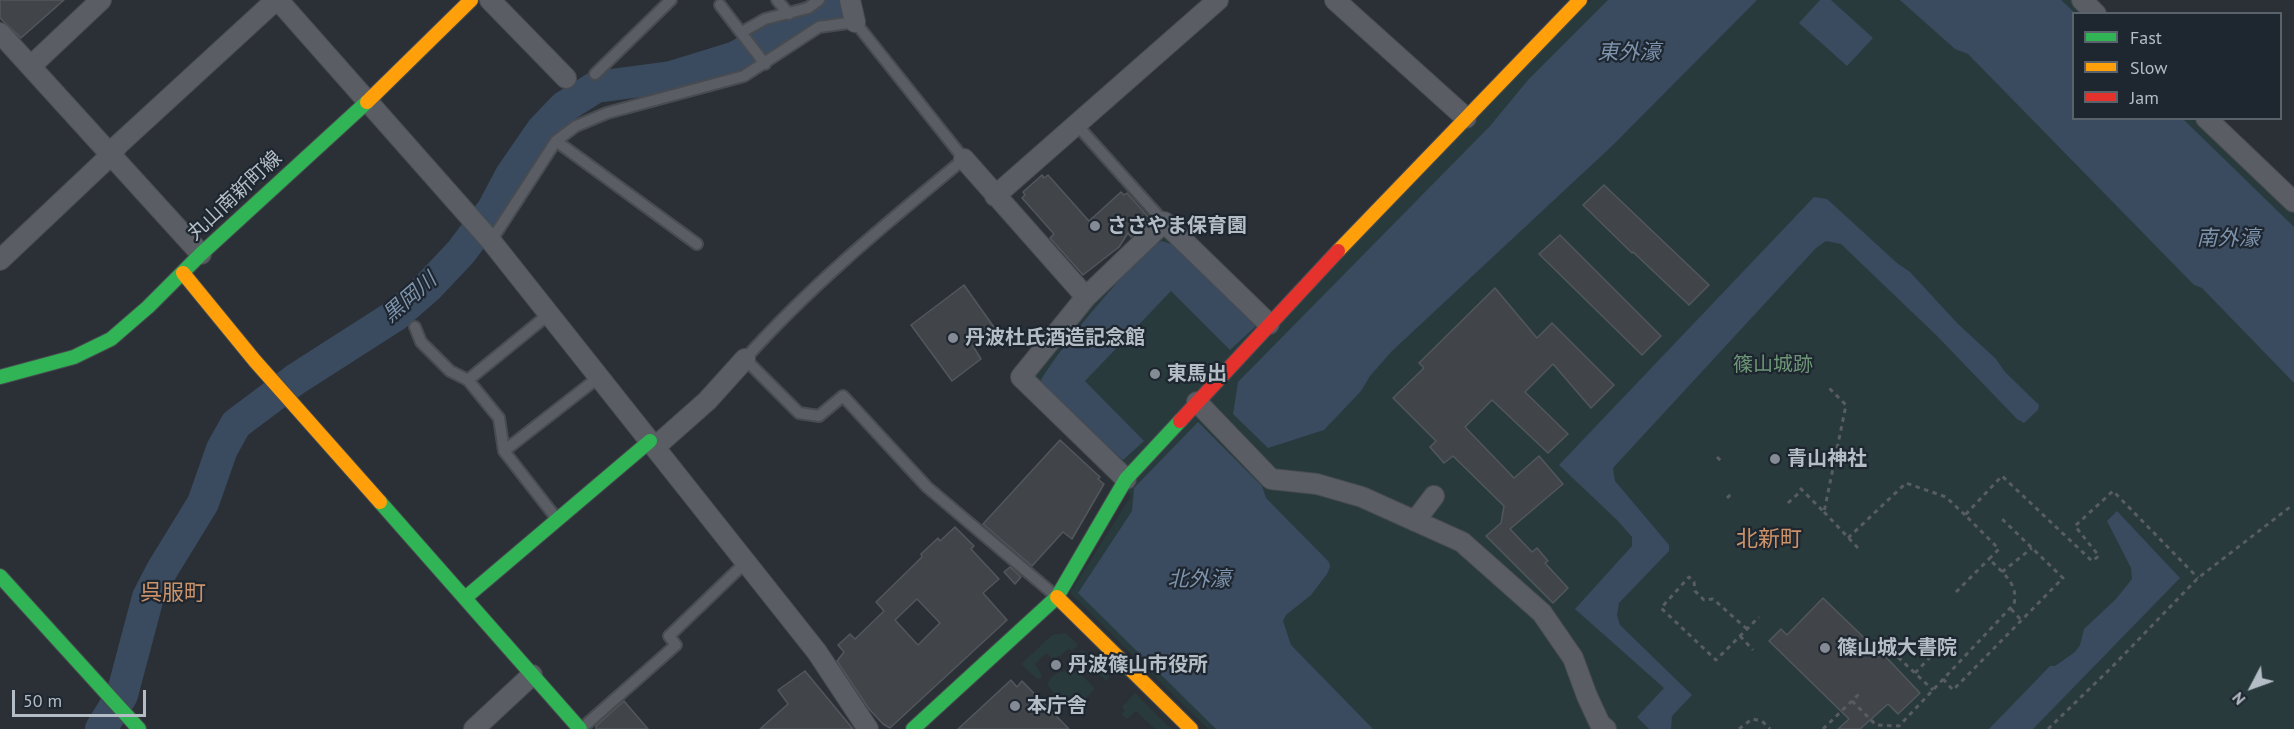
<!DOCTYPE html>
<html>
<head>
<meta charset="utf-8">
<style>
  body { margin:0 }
  #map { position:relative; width:2294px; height:729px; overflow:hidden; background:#2a3036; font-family:"PT Sans",sans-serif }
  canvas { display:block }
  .legend { position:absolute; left:2072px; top:12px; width:210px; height:108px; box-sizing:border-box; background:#1e2630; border:2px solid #5a626c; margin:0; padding:8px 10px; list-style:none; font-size:18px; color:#b4bcc6 }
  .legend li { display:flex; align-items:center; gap:12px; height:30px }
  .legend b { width:30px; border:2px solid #5a626c }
  .north { position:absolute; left:2222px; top:657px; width:60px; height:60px; -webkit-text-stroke:4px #1e2630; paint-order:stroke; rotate:229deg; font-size:16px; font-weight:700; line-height:24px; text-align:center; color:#b4bcc6 }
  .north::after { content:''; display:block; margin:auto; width:21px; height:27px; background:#b4bcc6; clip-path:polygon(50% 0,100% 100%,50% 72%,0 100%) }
  .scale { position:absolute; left:12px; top:690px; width:134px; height:27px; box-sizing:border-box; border:3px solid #b4bcc6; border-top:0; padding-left:8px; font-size:18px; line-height:21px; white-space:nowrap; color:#b4bcc6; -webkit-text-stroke:4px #1e2630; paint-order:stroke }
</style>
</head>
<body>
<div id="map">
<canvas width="2294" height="729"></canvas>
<ul class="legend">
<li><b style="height:8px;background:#30b455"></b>Fast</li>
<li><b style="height:8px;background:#ff9f0a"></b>Slow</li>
<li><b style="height:8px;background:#e5322d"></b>Jam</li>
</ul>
<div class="north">N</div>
<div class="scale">50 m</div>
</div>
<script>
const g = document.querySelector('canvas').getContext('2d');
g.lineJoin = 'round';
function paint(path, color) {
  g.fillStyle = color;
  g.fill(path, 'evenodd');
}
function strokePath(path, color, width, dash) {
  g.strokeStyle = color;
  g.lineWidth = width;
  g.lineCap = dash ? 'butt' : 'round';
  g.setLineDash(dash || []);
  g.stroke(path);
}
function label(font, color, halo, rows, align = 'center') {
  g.font = font + ' "PT Sans","Noto Sans JP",sans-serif';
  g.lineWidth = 4.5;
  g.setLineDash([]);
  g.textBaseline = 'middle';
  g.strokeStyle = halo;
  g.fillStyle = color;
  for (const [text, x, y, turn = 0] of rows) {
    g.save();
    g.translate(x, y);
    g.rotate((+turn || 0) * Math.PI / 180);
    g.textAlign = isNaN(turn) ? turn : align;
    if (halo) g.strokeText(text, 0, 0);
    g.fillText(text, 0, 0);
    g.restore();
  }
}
const green = new Path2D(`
  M1591 0H2071L2085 13 2074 14V118L2196 119 2294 210V729H1208L1070 593 1131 496 1025 370 1164 222 1269 330Z
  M1066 633 1078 645 1072 651 1069 648 1060 656 1052 658 1046 653 1035 664 1042 675 1041 678 1037 679 1021 664 1052 635Z
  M1082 650 1094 658 1110 677 1106 681 1078 654Z
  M1064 671 1080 673 1095 689 1071 712 1048 686C1048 677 1055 673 1064 671Z
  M1135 693 1171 729H1155L1136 711 1127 719 1121 714 1125 711 1122 707Z`);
const water = new Path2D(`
  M1608 0H1757L1613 145 1392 351 1370 376 1361 391 1324 430 1268 448 1233 414 1238 382 1490 126 1528 80Z
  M1820 0H1831L1873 38 1847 66 1799 23Z
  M1900 0H2061L2075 13 2074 118 2183 119 2294 227V383L2202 288 2194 285 1968 54 1955 49Z
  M1814 197 1827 199 1897 263 1910 272 1958 324 1996 359 2005 372 2039 405 2038 410 2024 423 2017 419 1936 335 1841 244 1826 241 1816 248 1613 468 1615 481 1669 545V551L1619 603 1617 615 1620 625 1692 695 1672 716 1671 729H1649L1637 717 1664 688 1575 609 1632 546V537L1617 520 1559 465Z
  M1162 241 1177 246 1257 325 1230 350 1171 291 1085 381 1144 441 1123 460 1043 389 1041 381C1049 361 1144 245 1162 241Z
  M1198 422 1262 486 1266 498 1329 562 1330 567 1327 574 1311 595 1286 615 1283 621 1291 645 1373 729H1216L1078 593 1132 511 1134 488Z
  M2117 511 2180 578 2033 729H1989L2050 666H2055L2075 652 2080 645 2084 629 2116 599 2132 579 2131 568 2107 521Z`);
const river = new Path2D(`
  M101 729 122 695 148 597 162 570 203 503 222 449 236 424 296 379 396 315 428 287 461 252 493 209 511 175 542 130 564 107 596 87 671 77 736 57 796 23 845 0`);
const building = new Path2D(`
  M0 0H64L21 38 0 18Z
  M1042 175 1044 178 1048 175 1089 221 1121 192 1124 195 1127 193 1150 219 1131 237 1128 233 1119 247 1083 275 1050 238 1054 234 1022 198 1025 195 1023 192Z
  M1604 185 1709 285 1689 305 1633 252 1632 253 1583 205Z
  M1560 235 1661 336 1642 355 1539 254Z
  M964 285 996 330 973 346 981 359 952 381 911 325Z
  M1495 288 1537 338 1552 323 1614 385 1591 408 1553 364 1525 392 1568 434 1548 453 1492 400 1465 427 1514 478 1539 456 1563 484 1510 529 1532 552 1537 548 1548 561 1545 563 1568 588 1553 603 1486 536 1501 523 1504 506 1453 456 1444 463 1430 447 1436 441 1393 398 1424 368 1419 363Z
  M1060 440 1100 477 1098 479 1104 484 1072 539 1063 532 1032 566 983 524Z
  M955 527 974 546 971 549 999 579 983 593 1007 620 890 728 883 724 869 709 837 661 844 652 838 645 850 634 855 639 884 611 876 602 922 557 921 554 938 538 940 541ZM917 599 940 623 918 645 895 620Z
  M1010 567 1021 577 1015 584 1004 572Z
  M1823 598 1884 657 1885 656 1920 693 1898 714 1888 704 1860 729H1838L1849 719 1769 641 1781 629 1787 635Z
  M805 671 853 729H760L788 704 778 690Z
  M1011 680 1017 687 1022 681 1069 729H958Z
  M624 701 648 729H596V726Z`);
const path = new Path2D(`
  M1717 457 1722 462
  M1800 488 1824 512 1846 405 1828 387
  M1727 498 1732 493
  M1788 503 1802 490
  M1824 512 1858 548
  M1848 538 1906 483 1946 497 1965 515
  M2002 572 2032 548
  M1956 592 1989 559
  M2011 609 2022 621
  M1747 629 1713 599 1704 600 1695 591 1694 582 1689 577 1661 608 1716 660 1759 617
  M1740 636 1753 650
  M1885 645 1933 690
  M1915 673 1937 650
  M1943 679 1953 690 2063 578 2000 517
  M1852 701 1876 725 1899 726 2014 604C2019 584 2002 572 1989 559L1999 549 1965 515 2002 476 2092 561 2099 556 2075 526 2113 491 2198 578
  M1739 729 1752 719 1762 721 1770 729
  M1823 729 1859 694
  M2048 729 2112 667 2198 578 2290 507H2294`);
const lane = new Path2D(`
  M777 0 789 14
  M720 5 765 64
  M742 32 765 19 808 8 819 0
  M595 74 671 0
  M1076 124 1164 222
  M556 141 697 244
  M491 241 556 141 576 126 607 113 744 76 819 27 855 22 964 159C888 222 811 285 745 359L799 413 819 416 843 396 927 487 1057 597
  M415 327 421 342 450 371 468 380 499 418 504 451 557 519
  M468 380 549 314
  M504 451 599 377
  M581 729 676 645 669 636 746 562`);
const street = new Path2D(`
  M278 0 491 241 817 652 868 729
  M490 0 566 78
  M850 0 855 22
  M1335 0 1466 118
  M2082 0 2096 14
  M0 33 201 254
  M31 66 101 0
  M2206 118 2294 202
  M964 159 1086 297
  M995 196 1218 0
  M0 260 110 156 118 145 276 0
  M1197 402 1271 479 1317 484 1362 497 1462 542 1542 613 1573 658 1587 696 1600 724 1606 729
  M655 447 707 401 745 359
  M1126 479 1021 377 1086 297 1164 222 1269 324
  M1415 521 1434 496
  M474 729 532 675`);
const fast = new Path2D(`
  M0 377 74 357 111 339 148 307 201 254 367 102
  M380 502 580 729
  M0 576 139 729
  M465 598 650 441
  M913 729 1057 597 1126 479 1180 421`);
const slow = new Path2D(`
  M367 102 471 0
  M1338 251 1580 0
  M183 273 255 361 380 502
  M1057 597 1191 729`);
const jam = new Path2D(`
  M1180 421 1338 251`);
const markers = [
  [1095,226,6,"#848b94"],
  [953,338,6,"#848b94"],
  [1155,374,6,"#848b94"],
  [1775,459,6,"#848b94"],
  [1825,648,6,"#848b94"],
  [1056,665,6,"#848b94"],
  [1015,706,6,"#848b94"]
];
const streetNames = [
  ["丸山南新町線",235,196,-43]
];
const poiNames = [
  ["ささやま保育園",1107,226],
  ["丹波杜氏酒造記念館",965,338],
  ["東馬出",1167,374],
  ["青山神社",1787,459],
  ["篠山城大書院",1837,648],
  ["丹波篠山市役所",1068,665],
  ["本庁舎",1027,706]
];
const parkNames = [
  ["篠山城跡",1773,365]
];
const waterNames = [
  ["東外濠",1629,53],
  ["南外濠",2228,239],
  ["黒岡川",410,298,-41],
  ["北外濠",1199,580]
];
const quarterNames = [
  ["北新町",1769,540],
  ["呉服町",173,594]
];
paint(green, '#283a3c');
paint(water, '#3a4a5f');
strokePath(river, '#3a4a5f', 32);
paint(building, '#41454a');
strokePath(building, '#52575d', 1.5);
strokePath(lane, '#484c51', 14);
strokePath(street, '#484c51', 22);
strokePath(fast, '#484c51', 16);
strokePath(slow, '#484c51', 16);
strokePath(jam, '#484c51', 16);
strokePath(path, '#585d61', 3, [4.5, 4.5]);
strokePath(lane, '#5a5e64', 10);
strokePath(street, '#5a5e64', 20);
strokePath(fast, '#30b455', 14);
strokePath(slow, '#ff9f0a', 14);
strokePath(jam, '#e5322d', 14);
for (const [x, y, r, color] of markers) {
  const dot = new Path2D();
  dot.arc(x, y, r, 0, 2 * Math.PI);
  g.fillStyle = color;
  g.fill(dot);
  strokePath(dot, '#1e2630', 2);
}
label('20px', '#b4bcc6', '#1e2630', streetNames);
label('bold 20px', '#b4bcc6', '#1e2630', poiNames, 'left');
label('20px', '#6d9676', '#1e2630', parkNames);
label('italic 21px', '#7e93ac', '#1e2630', waterNames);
label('22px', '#cc936a', '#1e2630', quarterNames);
</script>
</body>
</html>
